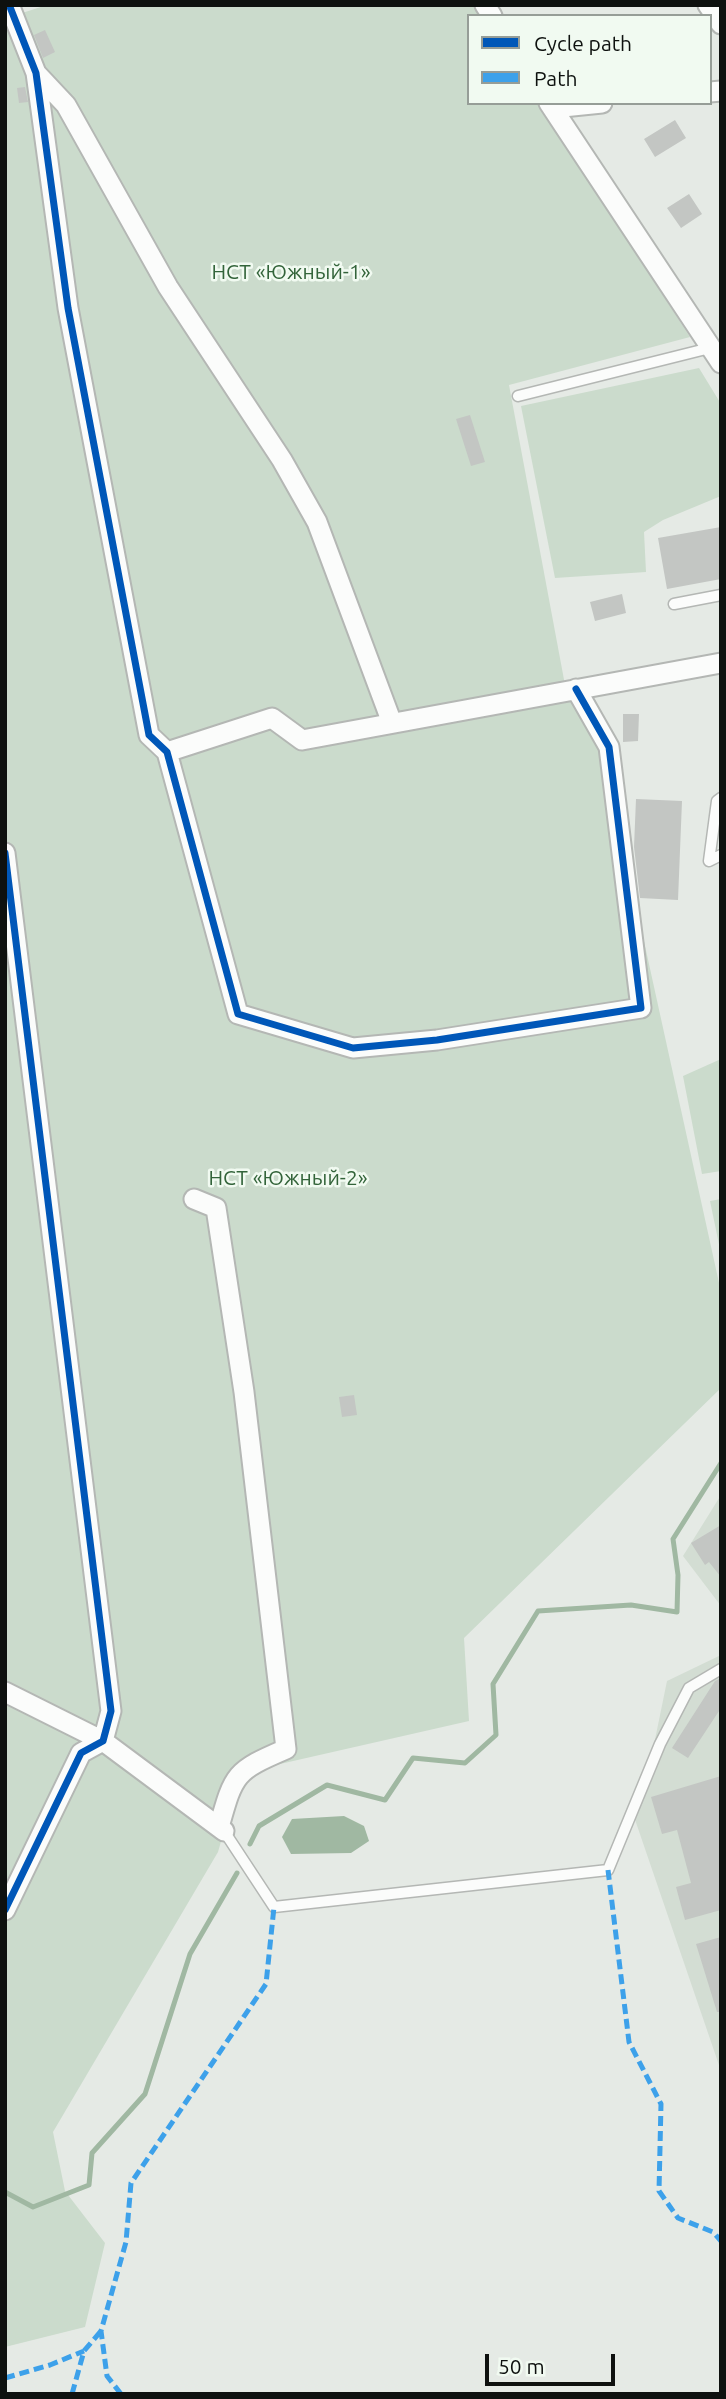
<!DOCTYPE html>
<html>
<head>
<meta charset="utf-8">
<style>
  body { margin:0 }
  #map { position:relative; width:726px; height:2399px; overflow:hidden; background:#e5eae5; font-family:Ubuntu,sans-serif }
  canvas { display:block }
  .frame { position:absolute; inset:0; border:7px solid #0e110f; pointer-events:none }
  .legend { position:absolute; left:467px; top:14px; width:245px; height:91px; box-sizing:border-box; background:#f1faf1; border:2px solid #969d97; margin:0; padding:9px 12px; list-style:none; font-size:21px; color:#0e110f }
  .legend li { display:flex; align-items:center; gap:14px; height:35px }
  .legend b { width:35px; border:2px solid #969d97 }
  .scale { position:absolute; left:485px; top:2354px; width:130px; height:32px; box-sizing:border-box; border:4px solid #0e110f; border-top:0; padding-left:9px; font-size:21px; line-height:24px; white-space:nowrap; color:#0e110f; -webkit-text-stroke:5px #f1faf1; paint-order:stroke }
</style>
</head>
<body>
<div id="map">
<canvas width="726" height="2399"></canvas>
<div class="frame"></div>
<ul class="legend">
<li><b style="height:9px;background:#0057b8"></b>Cycle path</li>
<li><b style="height:9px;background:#3da1ea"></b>Path</li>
</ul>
<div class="scale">50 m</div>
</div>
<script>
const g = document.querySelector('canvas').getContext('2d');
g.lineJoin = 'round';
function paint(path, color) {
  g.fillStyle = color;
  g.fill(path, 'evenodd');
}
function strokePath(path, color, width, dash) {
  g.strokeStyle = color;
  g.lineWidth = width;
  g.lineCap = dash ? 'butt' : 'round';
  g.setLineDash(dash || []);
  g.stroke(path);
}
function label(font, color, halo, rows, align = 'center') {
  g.font = font + ' Ubuntu,sans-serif';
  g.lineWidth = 5;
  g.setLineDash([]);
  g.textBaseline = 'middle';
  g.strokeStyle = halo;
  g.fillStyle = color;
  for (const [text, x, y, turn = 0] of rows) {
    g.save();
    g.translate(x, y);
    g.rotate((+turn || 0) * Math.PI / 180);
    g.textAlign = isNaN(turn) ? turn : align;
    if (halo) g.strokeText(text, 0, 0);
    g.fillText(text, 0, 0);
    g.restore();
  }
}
const built = new Path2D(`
  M721 1495V1606L683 1556Z
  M721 1655V2071L630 1805 651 1759 667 1681Z`);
const green = new Path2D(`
  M47 5H476L483 16H469V103H539L690 337 509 385 565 685 602 750 721 1292V1388L464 1638 469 1721 258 1769 221 1804 224 1831 218 1852 53 2132 65 2191 105 2243 85 2327 5 2347V25L19 14Z
  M699 368 721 404V496L663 520 644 532 646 572 555 578 521 406Z
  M721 1059V1171L702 1174 683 1076Z
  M721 1199V1254L710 1201Z`);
const water = new Path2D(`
  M344 1816 364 1826 369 1841 351 1853 291 1854 282 1837 292 1819Z`);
const stream = new Path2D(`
  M250 1844 259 1826 327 1785 385 1800 413 1758 465 1763 496 1735 493 1684 538 1611 631 1605 677 1612 678 1575 673 1539 721 1463
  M5 2192 33 2207 89 2185 92 2153 145 2094 190 1954 237 1873`);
const building = new Path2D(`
  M45 30 55 52 43 58 34 35Z
  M25 87 28 102 19 103 17 88Z
  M675 120 686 138 655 157 644 139Z
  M689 194 702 214 681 228 667 208Z
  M470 415 485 462 471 466 456 419Z
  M721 527V579L667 589 658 538Z
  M622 594 626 613 595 621 590 602Z
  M623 714H639L638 741 623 742Z
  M636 799 682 801 678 900 640 898 634 847Z
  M354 1395 357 1415 342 1417 339 1397Z
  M721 1525V1577L709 1562 705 1565 691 1543Z
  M721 1678V1708L688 1758 672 1748 715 1681Z
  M721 1776V1910L685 1920 676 1887 691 1883 677 1830 662 1834 651 1797Z
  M721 1937V2012H717L696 1944Z`);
const service = new Path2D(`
  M518 396 710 348
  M674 604 721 595
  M721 798 717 801 709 861 721 855
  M224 1831 274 1907 608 1870 660 1744 689 1688 721 1669`);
const minor = new Path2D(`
  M485 5 492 16
  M708 5 721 24
  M10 7 36 73 68 308 149 735 167 752 238 1014 353 1048 437 1040 641 1008 609 747 576 689
  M36 73 66 105 168 287 282 460 317 522 392 723
  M710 92 721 91
  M549 103 721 363
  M553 108 602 103
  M167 752 272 718 302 740 721 663
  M5 853 111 1711 103 1741 81 1753 5 1910
  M194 1199 216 1208 244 1392 286 1749C235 1771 234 1773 219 1827
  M5 1692 103 1741 224 1831`);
const quiet = new Path2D(`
  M608 1870 629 2042 661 2104 659 2191 678 2218 713 2232 721 2241
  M5 2378 50 2365 84 2351
  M72 2394 84 2351 101 2331
  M121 2394 107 2376 101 2331 126 2242 131 2183 266 1984 274 1907`);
const cycleway = new Path2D(`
  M10 7 36 73 68 308 149 735 167 752 238 1014 353 1048 437 1040 641 1008 609 747 576 689
  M5 853 111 1711 103 1741 81 1753 5 1910`);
const parkNames = [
  ["НСТ «Южный-1»",291,272],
  ["НСТ «Южный-2»",288,1178]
];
paint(built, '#d3ddd3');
paint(green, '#cbdbcc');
paint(water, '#a0b8a2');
strokePath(stream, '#a0b8a2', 5);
paint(building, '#c3c6c3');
strokePath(service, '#b4b7b4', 13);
strokePath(minor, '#b4b7b4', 23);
strokePath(service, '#fbfcfb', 10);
strokePath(minor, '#fbfcfb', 19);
strokePath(quiet, '#3da1ea', 5, [10, 5]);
strokePath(cycleway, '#0057b8', 7);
label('21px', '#33643a', '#f1faf1', parkNames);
</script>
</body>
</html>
